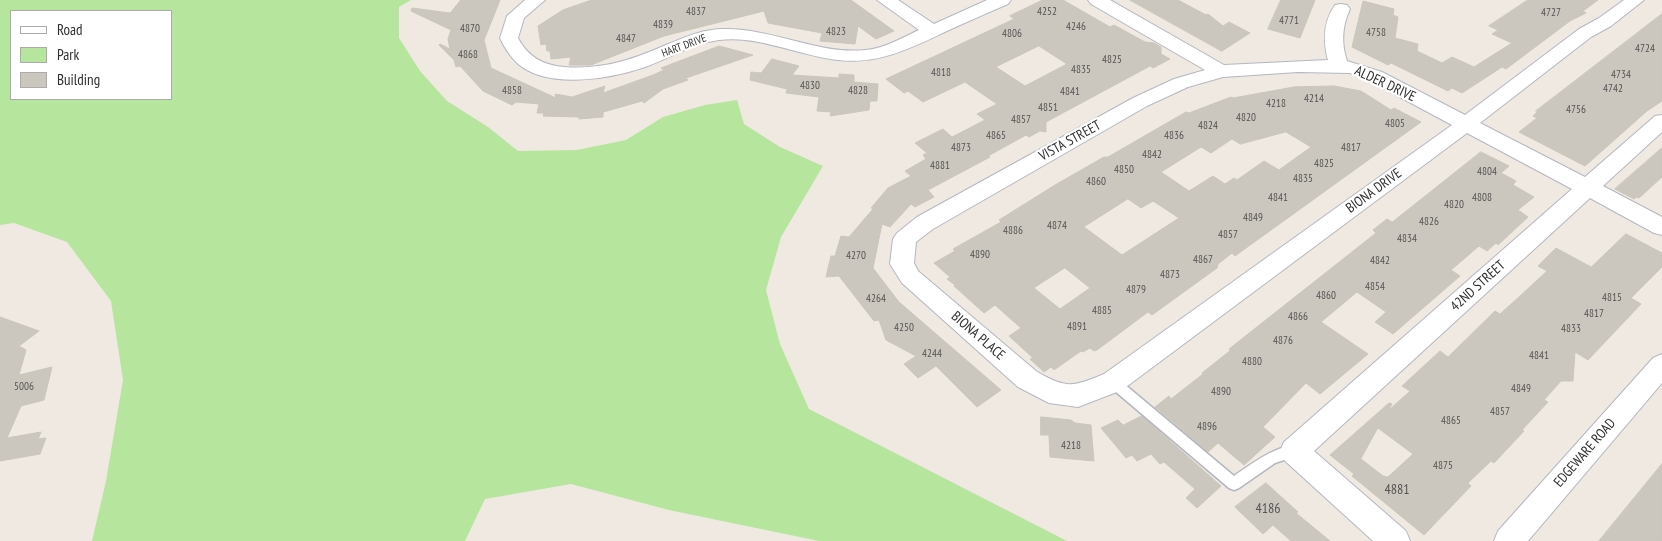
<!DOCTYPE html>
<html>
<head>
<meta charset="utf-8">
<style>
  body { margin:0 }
  #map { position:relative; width:1662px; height:541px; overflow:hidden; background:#efe9e1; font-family:"PT Sans Narrow",sans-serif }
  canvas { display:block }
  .legend { position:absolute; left:10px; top:10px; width:162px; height:90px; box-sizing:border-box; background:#fff; border:1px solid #ababab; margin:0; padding:6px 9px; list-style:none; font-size:15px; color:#2e2e2e }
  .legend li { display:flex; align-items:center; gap:10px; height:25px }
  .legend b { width:25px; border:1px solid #ababab }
</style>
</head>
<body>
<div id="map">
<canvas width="1662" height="541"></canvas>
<ul class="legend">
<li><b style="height:6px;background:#fff"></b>Road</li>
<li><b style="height:14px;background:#b6e59e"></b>Park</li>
<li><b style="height:14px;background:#cbc7bf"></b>Building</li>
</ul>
</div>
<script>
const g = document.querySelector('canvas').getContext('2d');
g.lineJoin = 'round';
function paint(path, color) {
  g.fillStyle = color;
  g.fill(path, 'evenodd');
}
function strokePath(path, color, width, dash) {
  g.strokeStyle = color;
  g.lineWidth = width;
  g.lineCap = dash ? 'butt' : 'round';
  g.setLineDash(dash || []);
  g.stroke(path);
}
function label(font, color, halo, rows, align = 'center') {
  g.font = font + ' "PT Sans Narrow",sans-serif';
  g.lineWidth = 4.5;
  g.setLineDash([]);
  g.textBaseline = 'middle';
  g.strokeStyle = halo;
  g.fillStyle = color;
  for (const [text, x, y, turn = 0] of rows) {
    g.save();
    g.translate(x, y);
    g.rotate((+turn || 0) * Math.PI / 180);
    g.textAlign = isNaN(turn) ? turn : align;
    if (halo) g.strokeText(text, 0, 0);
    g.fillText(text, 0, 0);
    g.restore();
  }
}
const green = new Path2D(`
  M0 0H411L399 7V38L420 71 447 101 488 127 518 151 577 150 626 140 663 117 705 105 737 100 744 124 780 147 823 166 781 237 766 290 780 344 809 409 1067 541H819L669 510 571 484 485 499 465 541H92L106 481 123 380 111 301 67 242 14 223 0 225ZM11 11H171V99H11Z`);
const building = new Path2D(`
  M461 0H500L484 40 491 68 556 98 555 94 572 97 605 86 603 93 653 75 664 70 661 68 719 46 753 55 686 78 688 80 663 89 644 103 642 101 607 111 603 112V117L579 119V117L543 116 544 113H537L539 104 516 102 512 105 483 91 460 66 456 67 454 60 439 45 440 44 450 49 448 39 451 30 411 11 412 8 450 13Z
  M592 0H851L894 31 876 39 858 26 855 44 820 41 822 33 768 23 764 11 664 36 591 65H569L571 57 551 59 550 51H547L546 44 541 45 538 26 563 10Z
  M1043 0H1063L1110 27 1114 25 1145 42 1154 43 1161 47V54L1170 59 1153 68 1150 66 1046 122V132L1040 131 1029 137 1026 135 988 156 990 157 928 190 934 197 915 207 911 204 890 227 882 224 873 268 879 276 899 302 1001 390 977 407 936 366 918 378 904 364 916 356 886 340 879 320 874 321 839 276 826 277 831 256H835L841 236 849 237 873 209 871 208 888 188 911 176 905 171 926 159 923 155 927 153 915 143 943 129 952 137 985 120 977 114 997 104 965 82 923 102 908 91 904 93 886 79 1014 19 1010 16ZM1039 46 1067 64 1025 86 996 67Z
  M1130 0H1178L1206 15 1208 14 1223 26 1229 22 1250 33 1222 51Z
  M1281 0H1315L1300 38 1268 29Z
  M1528 0H1598L1583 11 1586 13 1570 21 1506 69 1502 67 1462 93 1452 88 1448 91 1391 63 1388 65 1352 47 1363 1 1394 9 1393 15 1398 17 1395 38 1418 44 1417 51 1442 63 1452 57 1474 67 1512 43 1492 34 1498 30 1489 26Z
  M1662 14V101L1647 111 1585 166 1519 132 1537 118 1533 116 1538 111H1536Z
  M772 59 799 66 792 75 839 78V74L854 75V82L878 84 877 101H870L869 110 830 116 831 112 817 111 819 97 786 93 787 89 750 80 751 72 761 73Z
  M1334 86 1361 91 1391 110 1394 108 1421 122 1235 256 1232 253 1218 264 1217 268 1152 315 1148 312 1097 350 1094 351 1090 348 1083 352 1081 351 1054 370 1051 367 1044 372 1030 359 1033 358 1009 336 1021 328 995 305 984 313 954 286 955 285 947 279 950 277 934 263 955 251 953 249 1001 222 999 220 1055 185 1104 157H1108L1186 112 1189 113 1231 97 1233 98 1294 87ZM1286 132 1311 147 1279 170 1264 161 1237 180 1234 178 1225 184 1213 176 1189 191 1161 172 1201 147 1211 153 1232 139 1240 144ZM1128 199 1141 208 1153 201 1179 218 1122 255 1084 227ZM1065 268 1090 288 1060 309 1034 288Z
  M1662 148V177L1639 198 1636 197 1634 199 1615 189Z
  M1481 152 1509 166 1501 173 1516 181 1513 185 1534 197 1518 210 1528 217 1498 245 1496 243 1487 251 1479 246 1451 270 1460 276 1393 334 1375 322 1386 312 1357 292 1321 322 1368 354 1320 394 1306 383 1263 427 1275 437 1244 465 1218 443 1208 452 1155 407 1169 396 1171 399 1203 374 1202 373 1231 350 1229 349 1376 233 1373 230 1387 219 1392 222Z
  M1626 234 1662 253V267L1631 298 1641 304 1588 360 1575 352 1573 381H1561L1544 400 1548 402 1522 430 1524 431 1494 463 1491 461 1468 483 1471 486 1424 535 1352 476 1354 474 1330 455 1389 403 1392 404 1388 411 1410 391 1402 386 1440 351 1448 357 1495 311 1500 314 1519 297 1547 271 1538 266 1556 248 1591 267ZM1378 428 1413 454 1388 477 1383 476 1361 459Z
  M0 317 39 331 19 346 26 350 19 375 52 367 44 400 21 406 7 438 41 432 38 439 46 438 40 454 0 461Z
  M1142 416 1221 486 1197 508 1186 498 1195 489 1164 462 1160 464 1151 454 1137 461 1132 455 1126 458 1101 428 1118 420 1123 425Z
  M1041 417 1071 420 1075 423 1091 425 1094 461 1050 457 1049 435H1041Z
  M1662 464V541H1599Z
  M1266 483 1298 512 1296 513 1330 541H1291L1273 525 1263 534 1235 507Z`);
const service = new Path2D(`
  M1113 377 1117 378 1234 476C1249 466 1281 441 1299 447L1301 451 1299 455 1275 463 1239 488 1234 490 1229 488 1109 386 1107 382 1109 378Z`);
const minor = new Path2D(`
  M525 0H545L524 18 518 38C528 57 543 65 564 67 601 70 632 60 666 45 685 37 703 29 724 29 772 28 818 55 866 50 885 48 902 38 919 30L877 0H898L934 24 987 0H1011L1008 4C989 12 969 21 949 30 913 47 880 65 838 60 799 56 759 35 719 40 693 43 670 58 645 67 610 79 547 90 517 63 510 56 504 47 500 38L507 16Z
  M1088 0H1110L1224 65 1328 60C1323 41 1323 22 1335 5L1341 4 1347 5 1350 9C1342 26 1341 43 1347 61L1382 72 1465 115 1579 29 1599 18 1624 0H1644L1611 26 1591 37 1480 123 1585 177 1655 116 1662 115V132L1603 186 1662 217V235L1654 233 1590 198 1314 451 1406 531 1410 541H1373L1284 460 1280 451 1284 442 1572 189 1467 133 1122 390 1078 407 1049 403 1018 387 902 283 890 264 893 239 897 233 917 217 1133 98 1174 79 1205 70 1091 4ZM1298 72 1350 73 1368 80 1452 125 1104 374C1073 387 1066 389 1036 371L918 271 914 263 916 242 933 229 1147 106 1188 87 1223 77Z
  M1662 354V383L1528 541H1494L1498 531 1653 358Z`);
const numberNames = [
  ["4837",696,12],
  ["4252",1047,12],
  ["4727",1551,13],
  ["4771",1289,21],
  ["4839",663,25],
  ["4246",1076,27],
  ["4870",470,29],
  ["4823",836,32],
  ["4758",1376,33],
  ["4806",1012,34],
  ["4847",626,39],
  ["4724",1645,49],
  ["4868",468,55],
  ["4825",1112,60],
  ["4835",1081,70],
  ["4818",941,73],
  ["4734",1621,75],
  ["4830",810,86],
  ["4742",1613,89],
  ["4858",512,91],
  ["4828",858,91],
  ["4841",1070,92],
  ["4214",1314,99],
  ["4218",1276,104],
  ["4851",1048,108],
  ["4756",1576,110],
  ["4820",1246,118],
  ["4857",1021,120],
  ["4805",1395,124],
  ["4824",1208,126],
  ["4865",996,136],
  ["4836",1174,136],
  ["4873",961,148],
  ["4817",1351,148],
  ["4842",1152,155],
  ["4825",1324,164],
  ["4881",940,166],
  ["4850",1124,170],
  ["4804",1487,172],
  ["4835",1303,179],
  ["4860",1096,182],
  ["4841",1278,198],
  ["4808",1482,198],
  ["4820",1454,205],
  ["4849",1253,218],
  ["4826",1429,222],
  ["4874",1057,226],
  ["4886",1013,231],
  ["4857",1228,235],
  ["4834",1407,239],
  ["4890",980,255],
  ["4270",856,256],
  ["4867",1203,260],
  ["4842",1380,261],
  ["4873",1170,275],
  ["4854",1375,287],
  ["4879",1136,290],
  ["4860",1326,296],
  ["4815",1612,298],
  ["4264",876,299],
  ["4885",1102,311],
  ["4817",1594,314],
  ["4866",1298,317],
  ["4891",1077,327],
  ["4250",904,328],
  ["4833",1571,329],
  ["4876",1283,341],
  ["4244",932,354],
  ["4841",1539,356],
  ["4880",1252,362],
  ["5006",24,387],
  ["4849",1521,389],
  ["4890",1221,392],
  ["4857",1500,412],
  ["4865",1451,421],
  ["4896",1207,427],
  ["4218",1071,446],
  ["4875",1443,466]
];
const farStreetnames = [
  ["HART DRIVE",684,46,-20]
];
const streetNames = [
  ["ALDER DRIVE",1385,84,25],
  ["VISTA STREET",1070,141,-29],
  ["BIONA DRIVE",1374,191,-36],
  ["42ND STREET",1478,286,-42],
  ["BIONA PLACE",978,336,41],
  ["EDGEWARE ROAD",1585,453,-49]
];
const nearNumbernames = [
  ["4881",1397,490],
  ["4186",1268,509]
];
paint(green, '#b6e59e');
paint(building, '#cbc7bf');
strokePath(building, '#cbc5ba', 1);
strokePath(service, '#b4b7c1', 3);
strokePath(minor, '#b4b7c1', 2);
paint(service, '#fff');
paint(minor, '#fff');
label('11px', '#555452', null, numberNames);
label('11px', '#2e2e2e', '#fff', farStreetnames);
label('14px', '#2e2e2e', '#fff', streetNames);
label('14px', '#555452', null, nearNumbernames);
</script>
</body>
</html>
